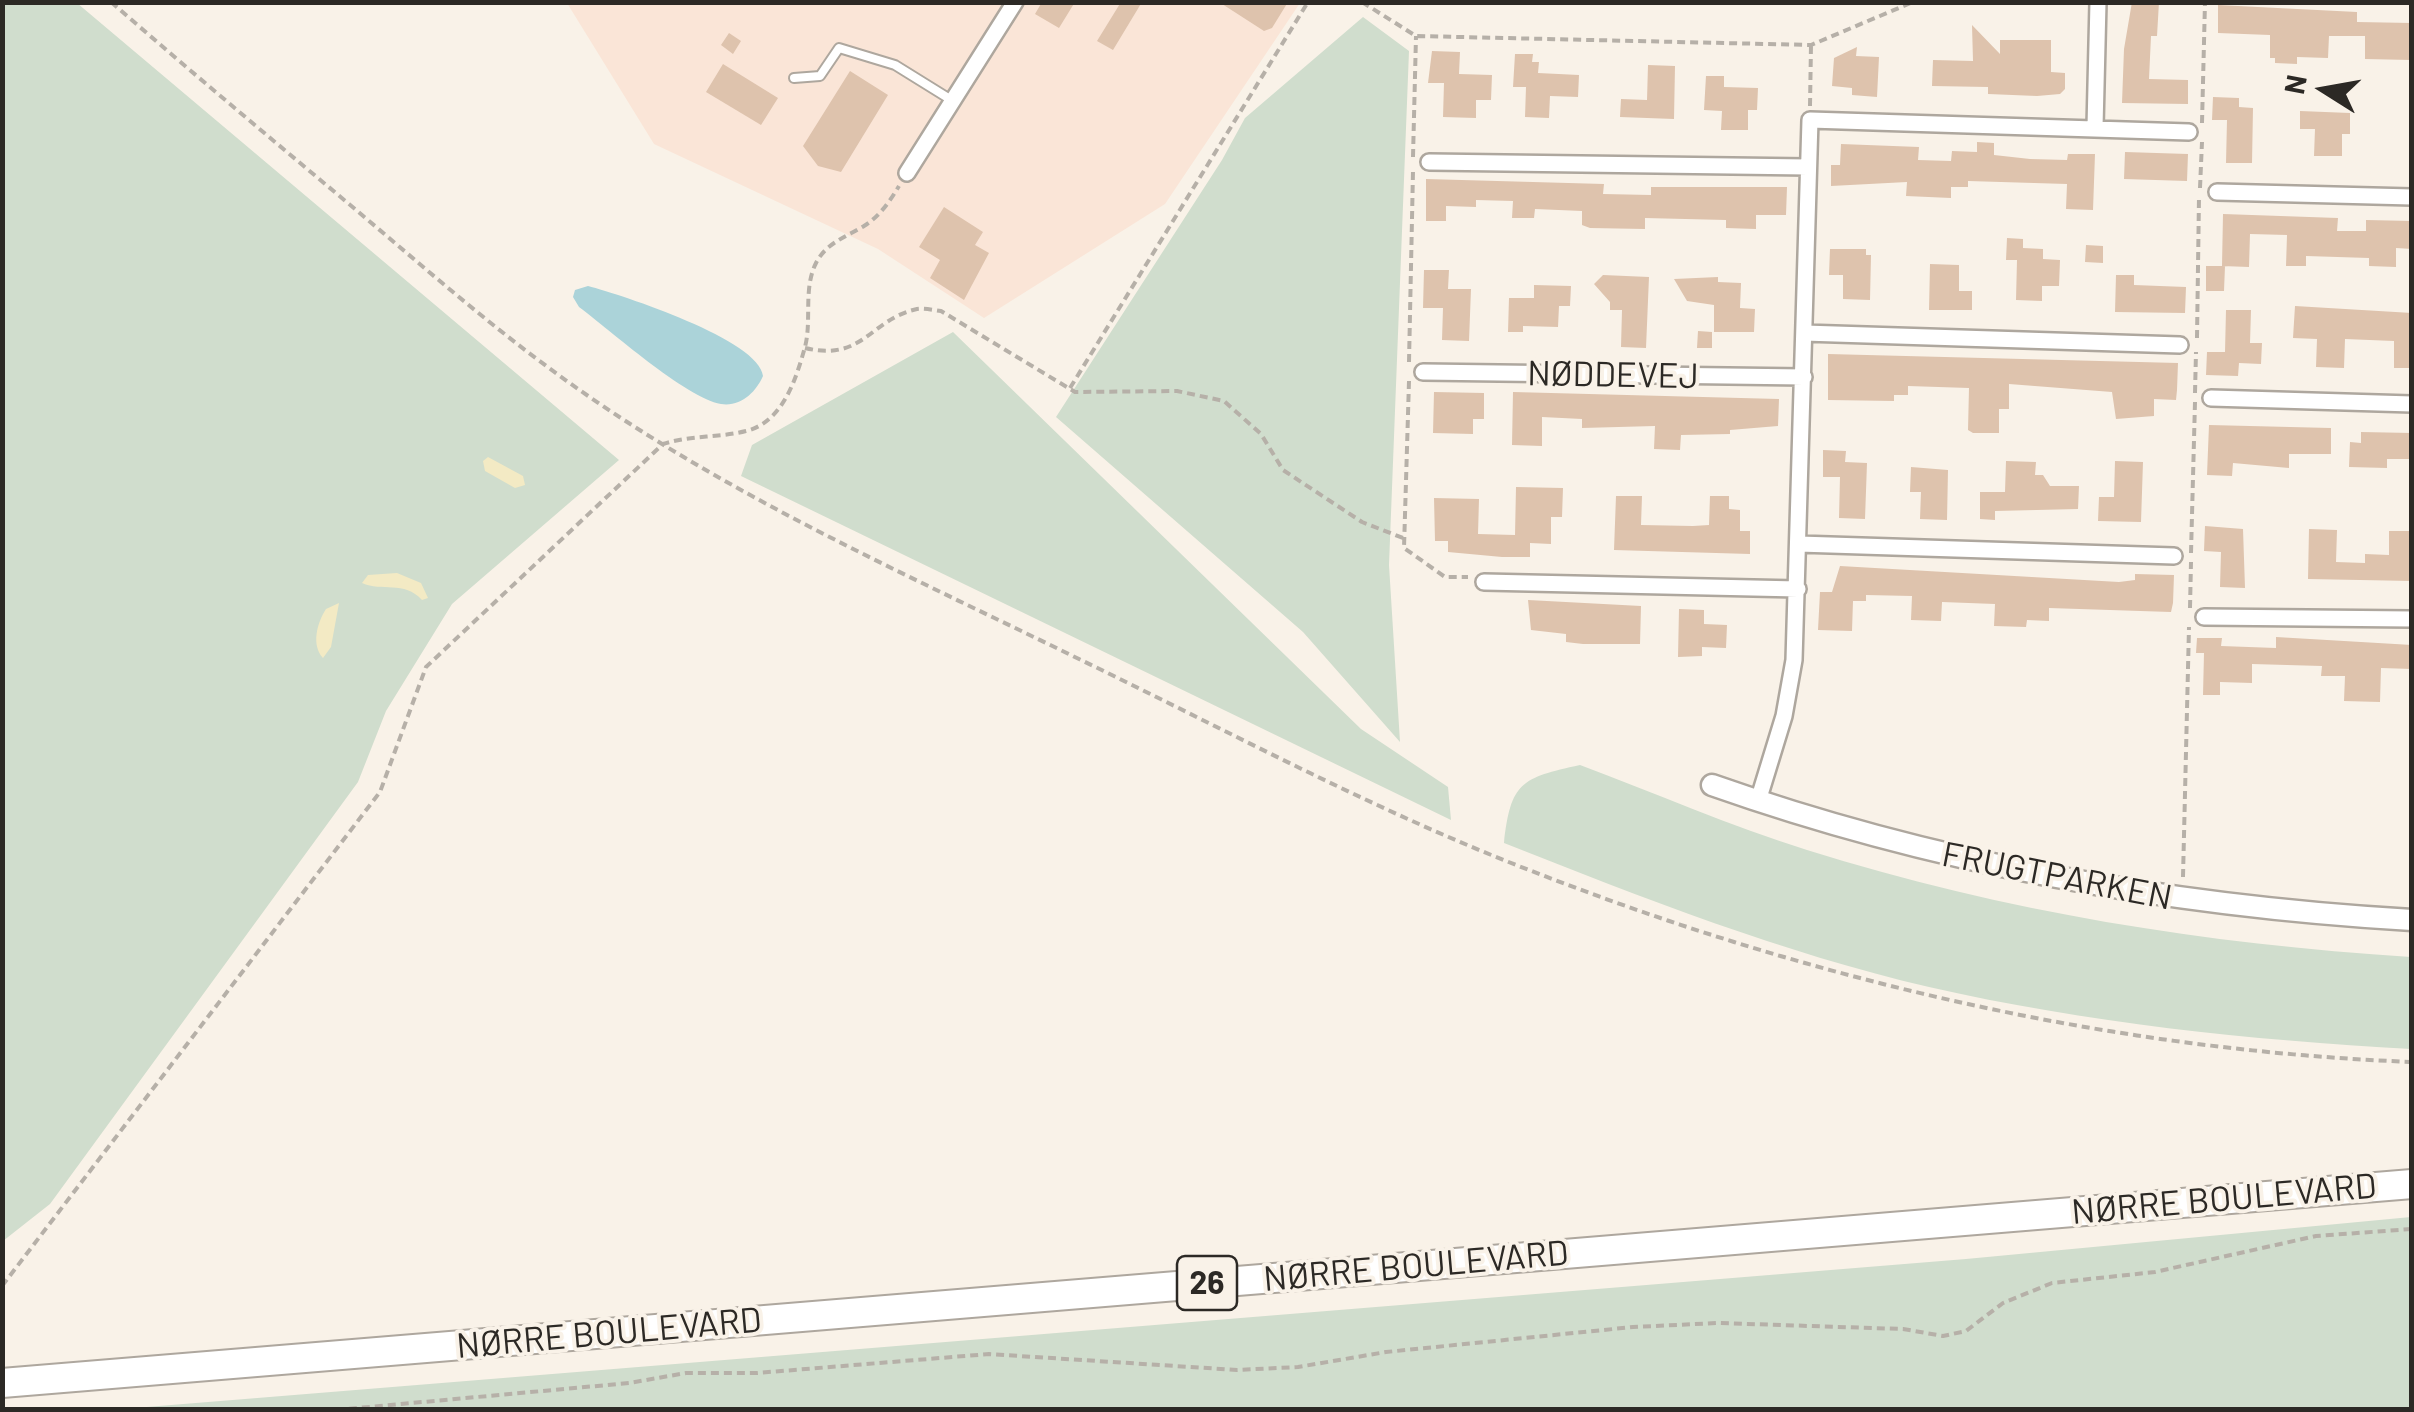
<!DOCTYPE html>
<html>
<head>
<meta charset="utf-8">
<style>
  body { margin:0 }
  #map { position:relative; width:2414px; height:1412px; overflow:hidden; background:#f9f2e8; font-family:Barlow,sans-serif }
  canvas { display:block }
  .frame { position:absolute; inset:0; border:5px solid #2c2925; pointer-events:none }
  .north { position:absolute; left:2274px; top:40px; width:100px; height:100px; -webkit-text-stroke:8px #f9f2e8; paint-order:stroke; rotate:281deg; font-size:28px; font-weight:700; line-height:40px; text-align:center; color:#2c2925 }
  .north::after { content:''; display:block; margin:auto; width:35px; height:45px; background:#2c2925; clip-path:polygon(50% 0,100% 100%,50% 72%,0 100%) }
</style>
</head>
<body>
<div id="map">
<canvas width="2414" height="1412"></canvas>
<div class="frame"></div>
<div class="north">N</div>
</div>
<script>
const g = document.querySelector('canvas').getContext('2d');
g.lineJoin = 'round';
function paint(path, color) {
  g.fillStyle = color;
  g.fill(path, 'evenodd');
}
function strokePath(path, color, width, dash) {
  g.strokeStyle = color;
  g.lineWidth = width;
  g.lineCap = dash ? 'butt' : 'round';
  g.setLineDash(dash || []);
  g.stroke(path);
}
function label(font, color, halo, rows, align = 'center') {
  g.font = font + ' Barlow,sans-serif';
  g.lineWidth = 8;
  g.setLineDash([]);
  g.textBaseline = 'middle';
  g.strokeStyle = halo;
  g.fillStyle = color;
  for (const [text, x, y, turn = 0] of rows) {
    g.save();
    g.translate(x, y);
    g.rotate((+turn || 0) * Math.PI / 180);
    g.textAlign = isNaN(turn) ? turn : align;
    if (halo) g.strokeText(text, 0, 0);
    g.fillText(text, 0, 0);
    g.restore();
  }
}
const industrial = new Path2D(`
  M567 3H1300L1165 204 984 318 878 249 654 144Z`);
const green = new Path2D(`
  M3 3H77L619 460 452 604 386 711 358 782 50 1204 3 1241Z
  M1363 17 1409 51 1389 565 1400 742 1303 632 1056 417 1222 160 1245 118Z
  M953 332 1361 729 1448 787 1451 820 741 476 752 445Z
  M1580 765C1655 793 1730 826 1807 850 2004 912 2206 944 2411 957V1049C2249 1040 2087 1023 1929 987 1783 953 1643 898 1504 843 1511 782 1521 778 1580 765Z
  M2411 1217V1409H122L1966 1259Z`);
const sand = new Path2D(`
  M488 457 523 476 525 485 515 488 485 471 483 461Z
  M397 573 421 583 428 598 422 600C404 580 382 592 362 583L368 575Z
  M339 603 331 647 323 658C311 645 317 623 326 609Z`);
const water = new Path2D(`
  M588 286C622 295 760 340 763 376 756 392 741 407 721 404 686 398 610 330 579 307L573 297 575 290Z`);
const building = new Path2D(`
  M1042 2H1075L1059 28 1035 14Z
  M1121 2H1142L1113 50 1097 41Z
  M1219 2H1288L1272 28 1264 31Z
  M2132 2H2159L2157 36H2151L2149 79 2188 80V104L2122 103 2124 49Z
  M2218 5 2357 12V22L2412 23 2411 60 2365 59V36H2329L2328 58 2297 57V64L2275 63V58H2270V35L2218 33Z
  M1972 25 2000 54V40H2051V72L2065 73V89L2060 94 2037 96 1988 94V87L1932 86 1933 60 1973 61Z
  M729 33 741 41 733 54 721 45Z
  M1857 47 1856 56 1879 57 1877 97 1852 95V88L1832 86 1834 58Z
  M1432 51 1460 52 1459 74 1492 75 1491 100H1476V118L1443 117 1444 83H1428Z
  M1515 54H1533L1532 62H1539L1538 73 1579 75 1578 97 1550 96 1549 118 1525 117 1526 87H1513Z
  M723 64 778 98 761 125 706 92Z
  M1648 65 1675 66 1674 119 1620 117 1621 99 1647 100Z
  M850 71 888 95 841 172 818 166 803 146Z
  M1706 76H1724V87L1758 88 1757 110H1748V130H1721L1722 111 1704 110Z
  M2213 97 2239 98V107L2253 108 2252 163H2226L2227 120H2212Z
  M2300 111 2350 113V134H2342V156H2314L2315 129H2300Z
  M1977 142 1994 143V155L2030 159 2067 160 2068 154H2095L2093 210 2066 209 2067 184 1968 181V187H1951V198L1906 196 1907 182 1831 186V165H1840L1841 144 1919 147 1918 160 1951 161 1952 151 1977 152Z
  M2125 152 2188 154 2187 181 2124 179Z
  M1426 179 1604 184 1603 194 1651 195V187H1787L1786 215H1756V229L1726 228V220L1645 218V229L1590 228 1582 225V211L1535 209 1534 218H1512L1513 201 1476 200V207L1446 206V221H1426Z
  M944 207 983 232 975 245 989 253 964 300 930 278 940 260 919 247Z
  M2223 214 2338 218 2337 231H2366V220L2412 221V249L2396 248V267L2369 266V258L2306 256V266H2286L2287 235 2250 234 2249 267 2222 266Z
  M2007 238 2023 239V248L2043 249V259L2060 260 2059 286H2042V301L2016 300 2017 260H2006Z
  M2086 245 2103 246V263L2085 262Z
  M1830 249H1866V255H1871L1870 300 1843 299V275H1829Z
  M1930 264 1959 265V291H1972V310H1929Z
  M2206 266H2225L2224 291H2206Z
  M1424 270H1449L1448 289H1471L1469 341 1442 340 1443 308H1423Z
  M1603 275 1649 277 1646 348 1621 347 1622 310H1610V302L1594 284Z
  M2116 275H2134V285L2186 287 2185 313 2115 312Z
  M1718 277V282L1741 283 1740 308 1755 309 1754 332H1714V305L1687 301 1674 279Z
  M1534 285 1571 286 1570 306H1559L1558 327 1523 326V332H1508L1509 298H1534Z
  M2295 306 2412 313V368H2394V341L2345 339 2344 368 2316 367 2317 339 2293 338Z
  M2226 310H2251L2250 343H2262L2261 364 2239 363 2238 376 2206 375 2207 352H2225Z
  M1698 331 1712 332V348H1697Z
  M1828 354 2178 363 2177 390 2176 400 2154 399V416L2116 419 2112 392 2009 384V409H1999V433H1973L1968 430 1969 388 1908 386V395H1894V401L1828 400Z
  M1434 392 1484 393V419H1473V434L1433 433Z
  M1513 392 1779 399 1778 426 1730 430V434L1681 435 1680 450 1654 449 1655 426 1582 428V419L1542 417V446L1512 445Z
  M2209 425 2331 428V454H2289V468L2233 463 2232 476 2207 475Z
  M2361 432 2412 433V459H2387V468L2349 467 2350 442 2361 443Z
  M1823 450 1846 451 1845 462 1867 463 1865 519 1839 518 1840 477H1823Z
  M2006 461 2036 462 2035 475H2043L2050 486H2079L2078 509 1995 511V520L1980 519V492H2005Z
  M2115 461 2143 462 2141 522 2098 521 2099 497H2114Z
  M1911 467 1948 470 1947 520 1920 519 1921 492H1910Z
  M1516 487 1563 488 1562 517H1551V544L1530 543V557H1502L1448 552V541H1435L1434 498 1479 499 1478 534 1515 535Z
  M1616 496H1642L1641 525 1693 526 1709 525 1710 496H1729V509L1740 510V531H1750V554L1614 550Z
  M2205 526 2243 529 2245 588 2220 587 2221 552 2204 551Z
  M2309 529 2337 530 2336 562 2365 563V554L2389 555V531H2412V581L2308 579Z
  M1840 566 2119 582 2135 580V574L2174 575 2173 603 2171 612 2049 608V621L2027 620 2026 627 1994 626 1995 604 1942 602 1941 621 1911 620 1912 596 1866 595V601H1853L1852 631 1818 630 1820 592H1832Z
  M1528 600 1641 606 1640 644H1583L1566 642V634L1531 630Z
  M1679 609 1704 610V624L1727 625 1726 648 1702 647V656L1678 657Z
  M2276 637 2412 645V669L2381 668 2380 702 2344 701 2345 676H2321L2322 666 2252 664V683L2220 682V695H2203L2204 653H2196L2197 638H2222L2221 646 2276 648Z`);
const path = new Path2D(`
  M111 2C190 71 269 137 349 204 425 268 499 334 581 391 737 500 912 577 1083 661 1230 732 1376 811 1529 870 1810 980 2109 1050 2412 1062
  M1362 2 1416 36 1811 45 1913 2
  M1810 106 1811 45
  M2202 123 2205 2
  M1413 157 1416 36
  M2200 188 2202 142
  M2197 338 2199 197
  M805 348C864 362 870 319 917 309 923 308 934 310 941 311L1075 392 1177 391 1224 401 1261 434 1283 470 1362 522 1403 538
  M1409 362 1413 171
  M1409 381 1404 548 1445 577H1468
  M1070 388 1308 2
  M2195 393 2196 352
  M2191 553 2195 402
  M2190 608 2191 562
  M2183 877 2189 627
  M2 1286 380 792 426 667 663 444C691 435 718 438 746 431 783 422 796 379 805 347 812 320 803 289 816 263 826 243 846 237 864 226 880 216 890 201 899 186
  M336 1410 629 1383 686 1373H757L989 1354 1237 1370 1298 1367 1386 1352 1633 1327 1718 1323 1903 1329 1943 1336 1966 1331 2003 1303 2052 1283 2155 1272 2316 1236 2412 1229`);
const lane = new Path2D(`
  M794 78 820 76 839 48 895 65 953 101`);
const street = new Path2D(`
  M2095 127 2098 2
  M1429 162 1808 167
  M907 173 1015 2
  M2217 192 2412 197
  M1804 333 2180 345
  M1423 372 1804 377
  M2211 398 2412 404
  M1799 544 2174 556
  M1484 582 1798 589
  M2204 617 2412 619
  M1758 801 1784 716 1794 660 1810 120 2189 132`);
const secondary = new Path2D(`
  M1712 785C1939 865 2172 906 2412 920`);
const highway = new Path2D(`
  M2 1383 2412 1184`);
const shields = [
  [1207,1283,60]
];
const shieldNames = [
  ["26",1207,1283]
];
const streetNames = [
  ["NØDDEVEJ",1613,375,1],
  ["FRUGTPARKEN",2057,876,11],
  ["NØRRE BOULEVARD",2224,1199,-5],
  ["NØRRE BOULEVARD",1416,1266,-5],
  ["NØRRE BOULEVARD",609,1333,-5]
];
paint(industrial, '#fae5d7');
paint(green, '#d0ddcd');
paint(sand, '#f3eac4');
paint(water, '#abd3d9');
paint(building, '#dec3ad');
strokePath(lane, '#aea79e', 12);
strokePath(street, '#aea79e', 20);
strokePath(secondary, '#aea79e', 25);
strokePath(highway, '#aea79e', 32);
strokePath(path, '#b6b0a8', 4, [8, 5]);
strokePath(lane, '#fff', 8);
strokePath(street, '#fff', 15);
strokePath(secondary, '#fff', 20);
strokePath(highway, '#fff', 28);
for (const [x, y, w] of shields) {
  const box = new Path2D();
  box.roundRect(x - w / 2, y - 27, w, 54, 8);
  g.fillStyle = '#f9f2e8';
  g.fill(box);
  strokePath(box, '#2c2925', 2.5);
}
label('bold 32px', '#2c2925', null, shieldNames);
label('35px', '#2c2925', '#f9f2e8', streetNames);
</script>
</body>
</html>
